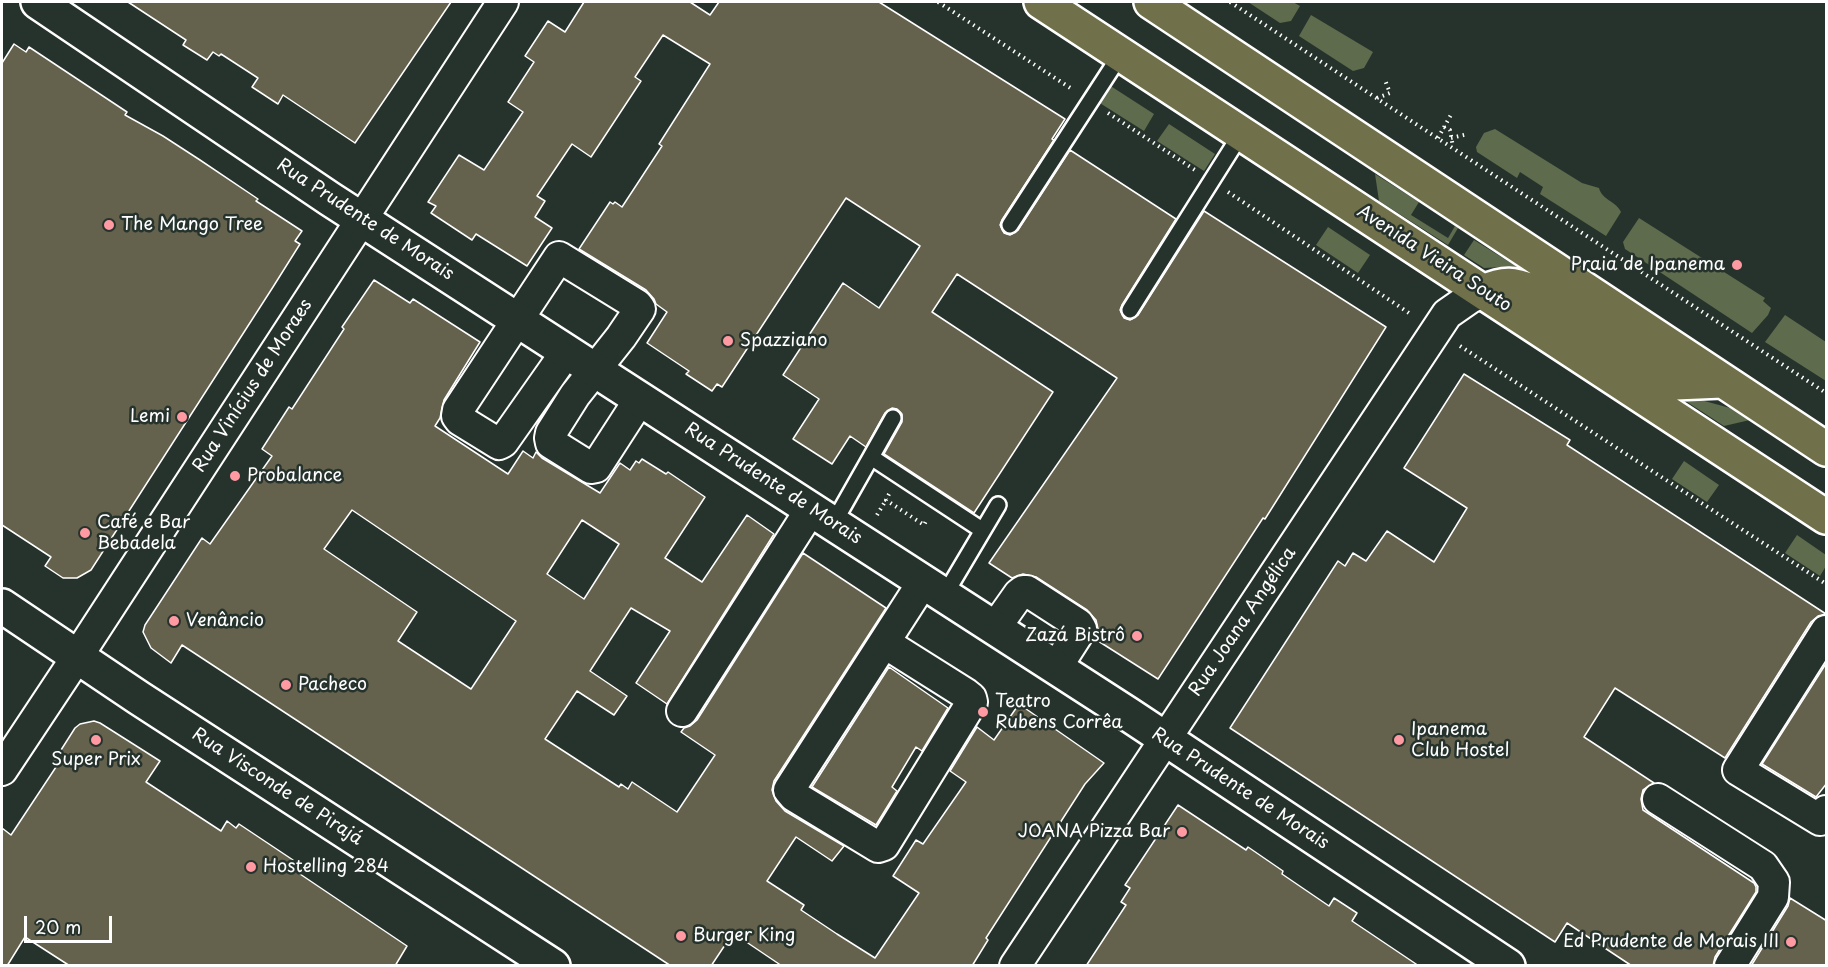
<!DOCTYPE html>
<html>
<head>
<meta charset="utf-8">
<style>
  body { margin:0 }
  #map { position:relative; width:1828px; height:967px; overflow:hidden; background:#26332d; font-family:"Playpen Sans",sans-serif }
  canvas { display:block }
  .frame { position:absolute; inset:0; border:3px solid #fff; pointer-events:none }
  .scale { position:absolute; left:24px; top:916px; width:88px; height:27px; box-sizing:border-box; border:3px solid #fff; border-top:0; padding-left:8px; font-size:18px; line-height:21px; white-space:nowrap; color:#fff; -webkit-text-stroke:4px #26332d; paint-order:stroke }
</style>
</head>
<body>
<div id="map">
<canvas width="1828" height="967"></canvas>
<div class="frame"></div>
<div class="scale">20 m</div>
</div>
<script>
const g = document.querySelector('canvas').getContext('2d');
g.lineJoin = 'round';
function paint(path, color) {
  g.fillStyle = color;
  g.fill(path, 'evenodd');
}
function strokePath(path, color, width, dash) {
  g.strokeStyle = color;
  g.lineWidth = width;
  g.lineCap = dash ? 'butt' : 'round';
  g.setLineDash(dash || []);
  g.stroke(path);
}
function label(font, color, halo, rows, align = 'center') {
  g.font = font + ' "Playpen Sans",sans-serif';
  g.lineWidth = 5;
  g.setLineDash([]);
  g.textBaseline = 'middle';
  g.strokeStyle = halo;
  g.fillStyle = color;
  for (const [text, x, y, turn = 0] of rows) {
    g.save();
    g.translate(x, y);
    g.rotate((+turn || 0) * Math.PI / 180);
    g.textAlign = isNaN(turn) ? turn : align;
    if (halo) g.strokeText(text, 0, 0);
    g.fillText(text, 0, 0);
    g.restore();
  }
}
const green = new Path2D(`
  M1248 2H1293L1300 6 1291 21 1280 23Z
  M1311 15 1373 52 1364 68 1353 71 1299 36Z
  M1106 83 1154 114 1144 131 1095 100Z
  M1169 124 1215 154 1204 171 1157 141Z
  M1495 129 1582 183 1599 188C1602 200 1616 201 1621 212L1606 236 1540 194 1543 187 1520 172 1517 178 1477 152 1476 147 1484 133Z
  M1375 174 1419 202 1411 215 1448 238 1455 226 1458 228 1448 245 1379 201Z
  M1639 218 1765 298 1763 301 1771 308 1768 315 1752 333 1625 249 1623 242Z
  M1328 227 1370 255 1358 273 1316 245Z
  M1474 240 1527 273 1502 267 1484 268 1464 255Z
  M1785 315 1826 342V381L1765 342Z
  M1679 394 1730 408 1750 420 1724 426 1678 396Z
  M1684 461 1719 485 1707 502 1672 479Z
  M1797 535 1826 555V566L1820 576 1785 553Z`);
const building = new Path2D(`
  M128 2H451L355 143 283 95 278 104 252 87 258 78 221 54 219 56 213 52 207 60 183 45 186 40Z
  M584 2H690L710 15 719 2H879L1065 119 1052 139 1054 140 1002 220 1000 225 1004 233 1010 235 1018 230 1070 150 1176 219 1122 305 1120 310 1124 318 1130 320 1138 315 1204 211 1386 327 1265 519 1263 518 1158 679 1095 639 1098 629 1096 620 1087 610 1036 577 1023 574 1012 578 989 563 1117 378 957 274 932 312 1053 392 974 513 884 454 902 422V414L897 409 892 408 885 413 866 447 850 436 832 464 793 439 819 399 783 375 843 283 879 308 920 246 846 198 722 387 717 384 712 391 686 374 689 371 647 343 667 312 656 304 654 299 646 290 579 249 610 202 613 204 615 202 622 207 662 146 659 144 710 64 663 35 635 77 641 81 591 157 572 144 537 196 545 201 535 217 552 228 527 266 476 234 472 240 431 213 436 206 428 202 459 155 484 170 523 112 508 102 534 62 525 56 548 21 565 32Z
  M14 44 26 52 29 47 127 112 125 115 163 136 200 160 258 199 256 201 302 231 295 241 300 244 273 287 91 570 77 578H63L45 566 51 557 2 525V63Z
  M374 280 410 303 413 299 480 342 444 400 440 418 435 426 508 474 523 451 533 458 536 452 542 458 600 493 620 463 630 470 636 461 639 463 642 459 666 474 668 472 705 497 665 558 702 582 747 515 774 534 667 704 636 683 670 631 631 608 590 671 627 696 614 715 577 691 545 739 619 787 621 784 628 789 632 782 677 812 715 755 681 732 684 728 690 726 697 720 803 553 886 608 774 781 772 790 776 801 785 811 844 846 832 861 796 837 767 881 804 905 801 910 837 934 875 958 919 893 893 876 916 840 923 844 966 782 950 771 977 727 994 740 1019 704 1104 763 1085 784 986 938 988 940 972 966H782L733 933 711 966H671L182 645 171 663 151 648 143 632 145 625 202 538 210 544 272 456 262 449 289 407 292 409 344 329 342 327ZM352 510 516 621 471 689 398 641 417 612 324 549ZM582 520 619 544 584 599 547 574Z
  M1464 374 1570 440 1567 445 1826 614 1818 616 1811 622 1725 758 1615 688 1584 737 1654 783 1643 790 1641 799 1643 810 1754 883 1756 887V892L1715 957 1713 966H1632L1567 923 1555 942 1230 728 1338 561 1345 566 1353 553 1366 561 1387 531 1434 562 1467 508 1404 468Z
  M1827 662V783L1816 797 1762 764Z
  M889 667 948 708 922 751 916 747 892 787 897 791 876 825 812 787Z
  M94 721 100 723 160 761 146 782 221 831 227 821 236 828 239 824 293 860 290 863 300 870 297 872 407 946 395 966H70L25 937 7 966H2V828L11 835 58 764 54 761 75 728 80 724Z
  M1178 805 1246 850 1248 847 1283 871 1282 874 1329 906 1334 898 1357 913 1352 921 1419 966H1086L1126 905 1121 902 1130 888 1125 885Z
  M1790 898 1827 921V966H1751L1788 906Z`);
const path = new Path2D(`
  M938 2 1072 89
  M1230 2 1826 393
  M1377 98 1390 93 1385 80
  M1108 113 1195 170
  M1444 127 1450 130 1453 147
  M1438 138 1452 113
  M1451 138 1468 134
  M1228 192 1412 315
  M1460 346 1826 584
  M889 494 886 500 924 525 927 519
  M877 515 886 500`);
const lane = new Path2D(`
  M1010 225 1121 54
  M1130 310 1241 134
  M871 457 893 418
  M833 524 871 457 982 530
  M944 596 998 505`);
const street = new Path2D(`
  M567 351 503 442 499 444 460 420 457 416 458 410 559 257 637 305 640 309 621 337 575 395 551 433 550 438 551 443 591 468 596 467 640 399
  M995 628 1019 594 1023 591H1027L1078 624 1081 629 1056 668
  M1826 631 1738 770 1820 820 1826 811
  M885 643 966 694 971 698 972 702 884 845 878 847 794 796 789 790 923 582
  M682 711 811 509
  M2 770 77 657 503 2
  M1658 799 1763 866 1774 882 1773 897 1730 966
  M1015 966 1447 314 1470 298 1483 292`);
const secondary = new Path2D(`
  M38 2 330 199 1128 714 1508 966
  M2 606 139 698 553 966`);
const highway = new Path2D(`
  M1041 2 1826 517
  M1151 2 1826 449
  M1483 292C1506 282 1512 284 1535 292L1675 383 1722 381`);
const markers = [
  [109,225,6,"#ff9aa2"],
  [1737,265,6,"#ff9aa2"],
  [728,341,6,"#ff9aa2"],
  [182,417,6,"#ff9aa2"],
  [235,476,6,"#ff9aa2"],
  [85,533,6,"#ff9aa2"],
  [174,621,6,"#ff9aa2"],
  [1137,636,6,"#ff9aa2"],
  [286,685,6,"#ff9aa2"],
  [983,712,6,"#ff9aa2"],
  [96,740,6,"#ff9aa2"],
  [1399,740,6,"#ff9aa2"],
  [1182,832,6,"#ff9aa2"],
  [251,867,6,"#ff9aa2"],
  [681,936,6,"#ff9aa2"],
  [1791,942,6,"#ff9aa2"]
];
const streetNames = [
  ["Rua Prudente de Morais",365,220,33],
  ["Avenida Vieira Souto",1434,259,33],
  ["Rua Vinícius de Moraes",253,386,-57],
  ["Rua Prudente de Morais",773,484,33],
  ["Rua Joana Angélica",1243,622,-56],
  ["Rua Visconde de Pirajá",277,787,33],
  ["Rua Prudente de Morais",1240,789,33]
];
const poiNames = [
  ["The Mango Tree",121,225],
  ["Praia de Ipanema",1725,265,"right"],
  ["Spazziano",740,341],
  ["Lemi",170,417,"right"],
  ["Probalance",247,476],
  ["Café e Bar",97,523],
  ["Bebadela",97,544],
  ["Venâncio",186,621],
  ["Zazá Bistrô",1125,636,"right"],
  ["Pacheco",298,685],
  ["Teatro",995,702],
  ["Rubens Corrêa",995,723],
  ["Ipanema",1411,730],
  ["Club Hostel",1411,751],
  ["Super Prix",96,760,"center"],
  ["JOANA Pizza Bar",1170,832,"right"],
  ["Hostelling 284",263,867],
  ["Burger King",693,936],
  ["Ed Prudente de Morais III",1779,942,"right"]
];
paint(green, '#5e6b4c');
paint(building, '#64614d');
strokePath(building, '#fff', 1.5);
strokePath(lane, '#fff', 20);
strokePath(street, '#fff', 34);
strokePath(secondary, '#fff', 38);
strokePath(highway, '#fff', 38);
strokePath(path, '#fff', 4, [1.5, 4.5]);
strokePath(lane, '#26332d', 15);
strokePath(street, '#26332d', 30);
strokePath(secondary, '#26332d', 33);
strokePath(highway, '#70704a', 33);
for (const [x, y, r, color] of markers) {
  const dot = new Path2D();
  dot.arc(x, y, r, 0, 2 * Math.PI);
  g.fillStyle = color;
  g.fill(dot);
  strokePath(dot, '#26332d', 2);
}
label('18px', '#fff', '#26332d', streetNames);
label('18px', '#fff', '#26332d', poiNames, 'left');
</script>
</body>
</html>
